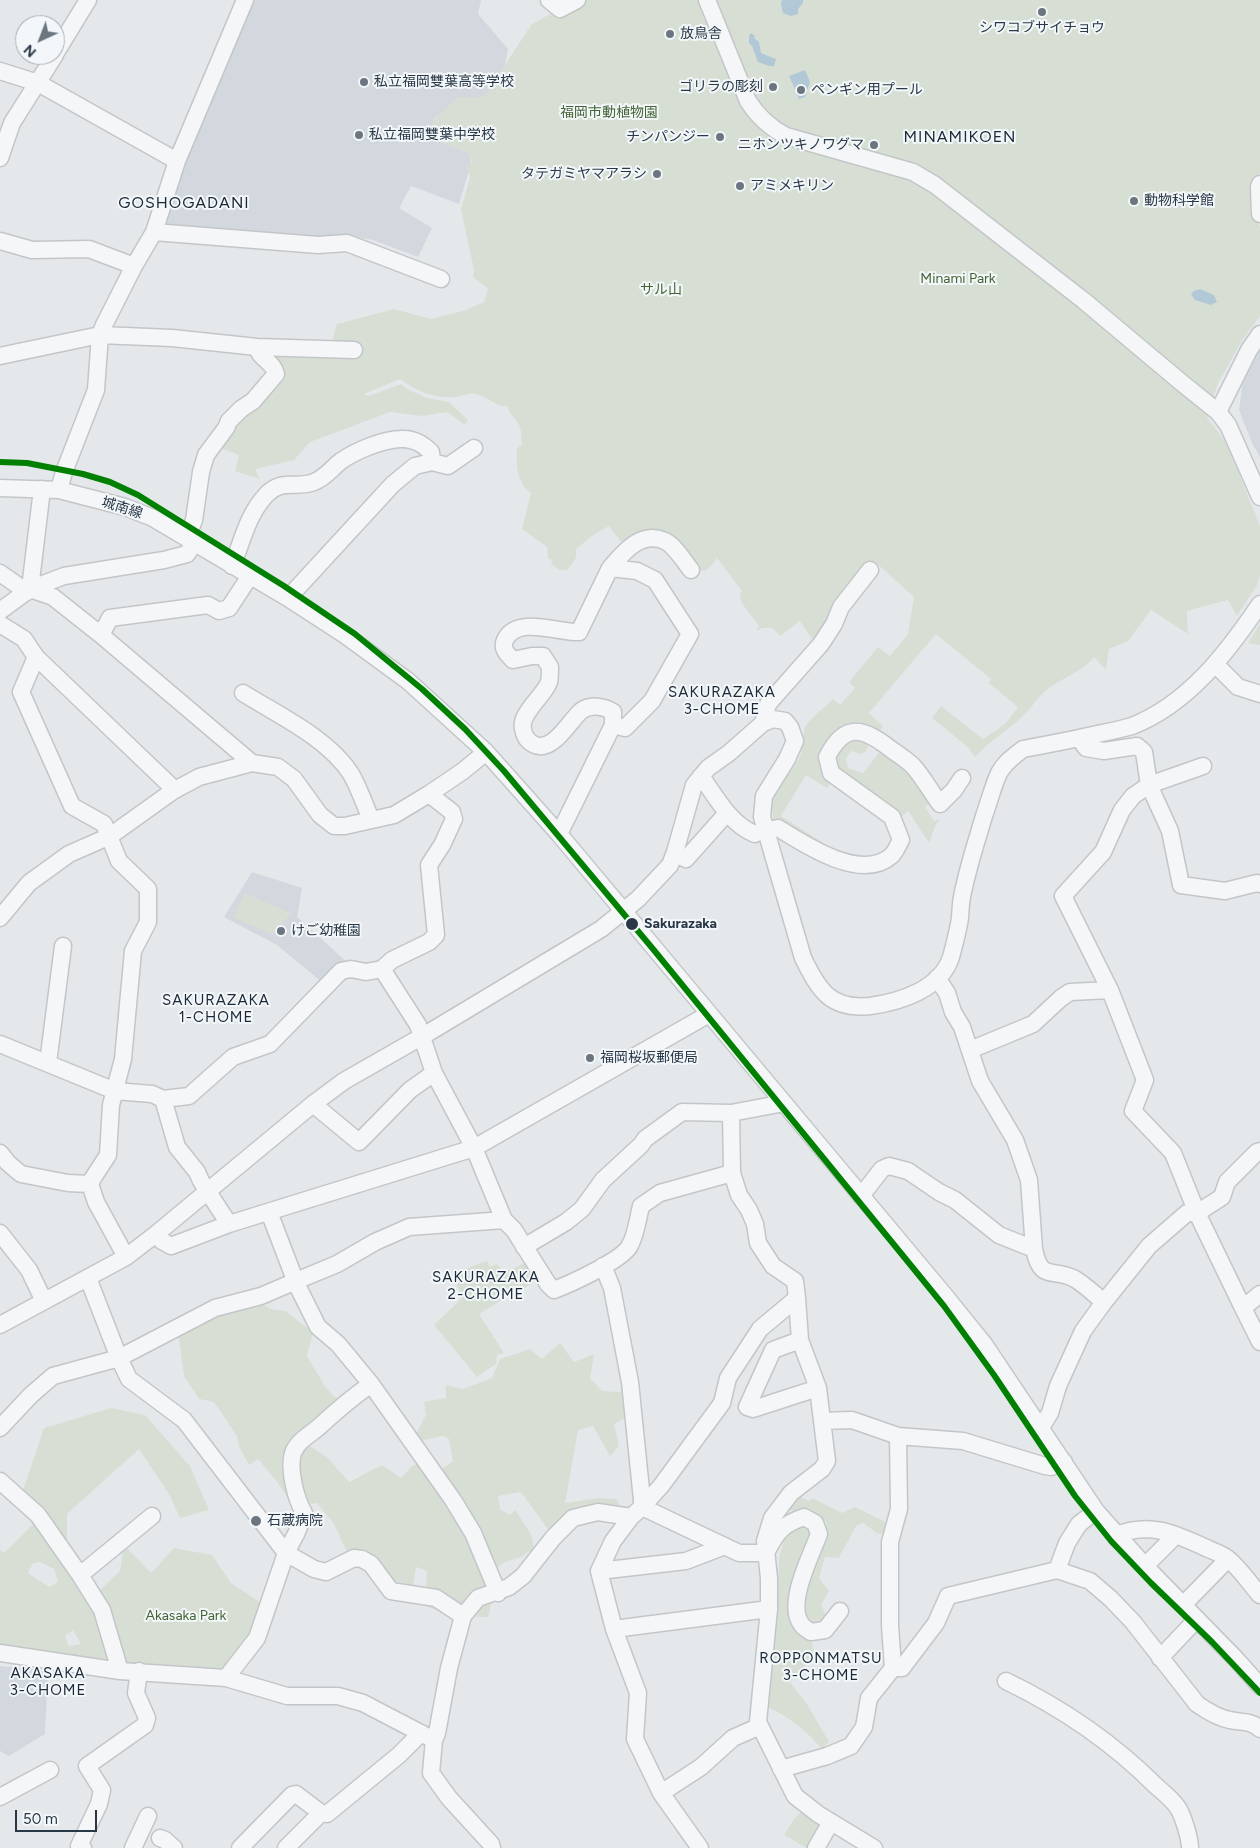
<!DOCTYPE html>
<html>
<head>
<meta charset="utf-8">
<style>
  body { margin:0 }
  #map { position:relative; width:1260px; height:1848px; overflow:hidden; background:#e5e8ea; font-family:Figtree,sans-serif }
  canvas { display:block }
  .north { position:absolute; left:15px; top:15px; width:50px; height:50px; box-sizing:border-box; background:#f3f7f9; border:1px solid #a2abb2; border-radius:50%; rotate:223deg; font-size:14px; font-weight:700; line-height:20px; text-align:center; color:#293847 }
  .north::after { content:''; display:block; margin:auto; width:18px; height:22px; background:#6b7680; clip-path:polygon(50% 0,100% 100%,50% 72%,0 100%) }
  .scale { position:absolute; left:15px; top:1810px; width:82px; height:22px; box-sizing:border-box; border:2px solid #293847; border-top:0; padding-left:6px; font-size:15px; line-height:18px; white-space:nowrap; color:#293847; -webkit-text-stroke:4px #f3f7f9; paint-order:stroke }
</style>
</head>
<body>
<div id="map">
<canvas width="1260" height="1848"></canvas>
<div class="north">N</div>
<div class="scale">50 m</div>
</div>
<script>
const g = document.querySelector('canvas').getContext('2d');
g.lineJoin = 'round';
function paint(path, color) {
  g.fillStyle = color;
  g.fill(path, 'evenodd');
}
function strokePath(path, color, width, dash) {
  g.strokeStyle = color;
  g.lineWidth = width;
  g.lineCap = dash ? 'butt' : 'round';
  g.setLineDash(dash || []);
  g.stroke(path);
}
function label(font, color, halo, rows, align = 'center') {
  g.font = font + ' Figtree,"Noto Sans JP",sans-serif';
  g.lineWidth = 4;
  g.setLineDash([]);
  g.textBaseline = 'middle';
  g.strokeStyle = halo;
  g.fillStyle = color;
  for (const [text, x, y, turn = 0] of rows) {
    g.save();
    g.translate(x, y);
    g.rotate((+turn || 0) * Math.PI / 180);
    g.textAlign = isNaN(turn) ? turn : align;
    if (halo) g.strokeText(text, 0, 0);
    g.fillText(text, 0, 0);
    g.restore();
  }
}
const built = new Path2D(`
  M252 0H481L478 14 508 49 503 74 486 102 458 100 434 119 436 140 469 153 471 164 459 204 411 186 399 208 432 228 418 257 373 240 343 234 322 237 169 228 166 223 186 158Z
  M1260 351V457L1252 443 1239 410 1243 380Z
  M252 872 302 888 297 917 350 965 323 983 277 945 224 917Z
  M0 1666 48 1671 45 1734 9 1756 0 1751Z`);
const green = new Path2D(`
  M574 0H1260V172L1254 184V212L1260 227V316L1243 339 1218 383 1207 417 1227 444 1260 526V575L1257 585 1237 616 1228 600 1187 611 1188 634 1151 610 1128 641 1109 649 1106 670 1094 657C1082 672 1064 677 1049 688 1039 695 1034 705 1025 714 1009 730 990 740 975 757L969 748 932 718 941 706 983 739 1005 724 1018 707 989 683 991 679 936 634 869 713 883 726 878 734 833 738 832 781 827 788 806 775 781 816 822 842 820 847 774 820C765 790 788 780 799 758 805 747 802 734 805 727 808 721 827 705 833 699L840 705 855 688 849 682 878 647 890 656 908 634 914 597 874 561 868 567 816 645 800 621 780 636 772 628H763L756 631 759 626 741 602 740 594 742 591 717 558C714 562 710 568 706 570 695 575 679 549 673 542L624 546 609 526 592 536 576 549V558L567 570H559L551 563 552 560 548 558 547 547 522 529 531 493C517 483 516 465 517 449L522 444C521 437 522 429 518 423 514 417 509 414 507 406 494 407 487 395 474 394 468 393 461 397 455 397 434 399 416 391 400 379L364 394 369 396 401 384 409 390 427 398 449 402 468 420 465 425 447 412 422 416 390 412 310 442 294 460 255 469 260 479 235 471 239 455 214 446 280 374 262 353 331 344 337 324 394 309 431 319 466 310 484 302 488 289 473 277 474 270 461 209 470 177 466 165 472 164 469 154 436 140 433 121 458 97H484L531 25Z
  M1260 624V645L1248 643Z
  M852 737 870 741 866 751 861 754 851 751 846 759 848 768 863 773 882 749 906 768 930 798 929 804 925 807 934 821 940 819 935 826 929 843 908 811 901 817 837 770C834 750 837 749 852 737Z
  M244 893 291 913 272 935 234 917Z
  M487 1261 490 1267 496 1264 505 1272 527 1262 538 1279 519 1292 521 1295 515 1299 510 1295 479 1314 504 1353 497 1355 496 1364 477 1377 434 1325 462 1298 453 1274Z
  M254 1300 271 1309 285 1311 313 1332 307 1356 326 1388 344 1406 304 1442 328 1458 349 1482 382 1465 401 1478 412 1466 425 1460 439 1471 453 1461 449 1439 443 1436 416 1442V1434L426 1415 424 1402 446 1398V1385L463 1389 492 1378 500 1359 530 1349 542 1359 560 1343 574 1362 594 1354 590 1378 602 1391 620 1392 625 1389 640 1410 614 1424 619 1446 610 1456 593 1426 578 1430 565 1503 599 1498 616 1499 621 1507 614 1514 550 1532 521 1492 498 1496 500 1509 510 1515 515 1510 531 1534 534 1548 521 1557 505 1562 495 1569 493 1597 488 1617 450 1616 426 1606 425 1599 427 1571 416 1567 413 1585 391 1580 363 1563 353 1565 334 1524 317 1503 293 1506 278 1483 258 1459 249 1465 239 1447 237 1436 214 1402 199 1399 184 1376 179 1338 196 1322Z
  M111 1408 145 1415 190 1466 209 1510 180 1518 169 1494 139 1449 67 1514V1565L100 1590 120 1571 124 1545 151 1573 174 1548 212 1555 231 1583 261 1603 251 1633 222 1673 0 1659V1550L4 1553 36 1521 20 1499 44 1428ZM40 1562 54 1569 58 1582 49 1587 28 1573 32 1564ZM73 1630 81 1644 69 1646 65 1636Z
  M798 1496 809 1501 813 1498 842 1513 855 1507 885 1522 886 1533 878 1534 863 1523 856 1526 839 1558 825 1557 819 1578 829 1591 821 1605 827 1618 816 1623 811 1639 815 1658C802 1666 800 1673 790 1682L807 1704 829 1742 822 1749C808 1732 788 1716 767 1707L771 1639 777 1622 779 1559 784 1539 802 1525 812 1530 827 1524C822 1517 815 1512 807 1511 799 1509 795 1513 787 1509Z
  M803 1810 824 1826 812 1848H807L784 1835 794 1819Z`);
const water = new Path2D(`
  M782 0H803V3L798 9V14L791 16 783 13 781 5Z
  M751 33 755 36 754 38 759 42 761 53 776 59 774 66H769L758 62 752 46 749 43V36Z
  M805 70 810 82 805 97 799 99 789 76Z
  M1200 289 1214 295 1217 302 1211 305 1195 300 1191 294 1194 291Z`);
const minor = new Path2D(`
  M549 0 560 9 577 0
  M707 0 748 101C758 117 769 127 786 136L913 172 935 185 1083 300 1182 383 1218 412 1228 425 1260 497
  M55 54 88 0
  M0 71 38 83 177 161
  M0 158 12 123 55 55
  M1260 184 1259 187 1260 214
  M154 232 318 245 347 243 441 279
  M0 241 32 250 89 249 134 266
  M0 356 100 335 172 338 257 347 354 350
  M1218 412 1249 350 1260 334
  M0 488 59 490 125 507 153 518 288 598 345 635 408 681 486 752 559 834 946 1297 984 1344 1096 1511 1145 1566 1236 1659 1260 1686
  M59 490 64 472 96 390 100 335 104 325 134 266 154 232 177 161 245 0
  M187 538 194 520 201 472 206 455 226 428 229 421 241 409 253 401 276 374C274 362 259 359 257 347
  M232 566C243 540 247 515 267 494 283 478 296 489 314 482 325 478 332 468 341 461 355 451 384 439 401 439 413 438 423 444 431 452L432 462
  M610 568C623 553 641 530 665 541 675 546 684 561 691 570
  M0 573 27 592
  M288 598 393 484 415 466 432 462 448 466 474 448
  M0 611 30 589 64 576 164 560 187 554 195 542
  M0 624 24 639 36 657 21 692 72 806 104 824 119 861 148 889V922L133 951 123 1059 111 1105 108 1155 93 1178 90 1184 96 1202 126 1257
  M101 635 110 618 208 605 219 611 229 608 250 576
  M36 657 175 790
  M1215 664 1238 687 1260 694
  M243 693C278 715 328 738 351 774 359 788 365 805 371 820
  M763 723 768 704 821 644 834 624 841 607 870 570
  M1079 738 1086 748 1104 751 1137 746 1144 752 1149 785 1170 831 1181 885 1225 891 1257 883 1260 884
  M252 763 278 767 294 779 320 815 334 826H345L394 815 429 794
  M1203 766 1149 785 1133 796 1122 810 1103 852 1063 896 1110 990 1145 1080 1133 1111 1173 1153 1197 1213 1243 1308 1260 1294
  M701 776C716 797 730 824 755 834
  M765 831 778 828C805 845 861 882 891 856 895 853 898 845 901 840L892 817 831 773 827 757C845 721 864 728 892 750 899 755 907 760 913 766 923 777 931 792 940 804L954 790 962 778
  M559 834 613 725V712C604 706 590 704 581 711 570 720 552 755 533 744 527 741 524 735 523 729 519 714 544 696 549 682 550 678 550 672 550 667L543 656H532L513 660C507 654 501 648 505 640 517 615 558 633 579 632L610 568 637 571 655 580 690 634 652 701 625 728 613 725
  M675 854 686 859 727 813
  M0 918 29 883 69 854 110 836 173 791 199 777 252 763 101 635 53 597 30 589 42 489
  M382 969 392 960 429 942 436 935 429 865 442 845 454 819 452 812 429 794 463 771 486 752
  M937 978 947 993 953 1012 962 1027 980 1081 1015 1140 1029 1180 1034 1249C1041 1283 1053 1267 1075 1279 1085 1285 1094 1294 1104 1302
  M0 1044 115 1091 152 1094 163 1099 189 1096 233 1057 270 1044 341 971 351 969 366 972 382 969 418 1025 434 1073 474 1148 504 1220 514 1230 548 1284 554 1290C570 1284 620 1261 629 1247 636 1236 638 1218 641 1206L660 1193 732 1173 731 1113 784 1103
  M970 1050 1033 1024 1061 998 1070 992 1110 990
  M48 1063 63 946
  M163 1099 177 1147 197 1172 201 1181 229 1224
  M313 1104 359 1142 410 1090 434 1073
  M0 1153 8 1163 21 1174 68 1183 90 1184
  M732 1173 739 1195 749 1210 755 1224 758 1243 773 1266 795 1281 797 1298
  M861 1196 882 1169 889 1166 908 1171 939 1192 955 1200 999 1235 1034 1249
  M269 1212 297 1285 318 1327 338 1344 371 1384 453 1500 473 1533 498 1593
  M0 1233 29 1270 44 1301
  M156 1234 162 1241 171 1246 229 1224 474 1148 709 1014
  M524 1247 566 1222 582 1209 603 1180 641 1145 645 1139 682 1112 731 1113
  M603 1266 612 1288 630 1382 642 1500V1507L631 1517 613 1541 599 1571 614 1629 638 1693 635 1739 661 1793 700 1848
  M88 1278 119 1358 129 1379 184 1420 286 1553 314 1569 326 1572 354 1558 362 1559 371 1564 391 1591 436 1598 463 1616
  M1243 1308 1260 1342
  M0 1325 126 1257 156 1234 313 1104 344 1081 428 1033 601 929 638 899 670 865 675 852 694 785 708 768 729 753 763 723 773 719 785 721 790 727 795 741 787 759 764 796 762 817 803 958C819 990 830 1010 870 1006 900 1002 941 989 951 957 954 946 957 934 959 924 961 915 960 906 962 897 967 870 976 843 984 816 989 802 993 786 999 773 1005 762 1014 756 1023 749 1050 744 1076 739 1102 733 1112 731 1122 729 1132 726 1188 704 1227 653 1260 604
  M800 1340 773 1350 747 1407 753 1409 818 1388
  M822 1421 852 1420 898 1436 963 1441 1045 1466 1051 1467 1064 1462
  M0 1428 31 1395 53 1376 119 1358 215 1308 261 1296 296 1281 337 1264 375 1242 409 1227 504 1220
  M1040 1429 1050 1413 1058 1386 1083 1331 1104 1302 1149 1246 1187 1213H1197L1222 1197 1227 1182 1257 1152 1260 1151
  M0 1481 38 1515 80 1575
  M152 1516 80 1575 102 1610 120 1671 226 1678 287 1696H338L363 1703 434 1740
  M1117 1535C1149 1522 1173 1533 1202 1546 1210 1550 1220 1553 1227 1558 1240 1568 1249 1583 1260 1595
  M768 1549C778 1530 784 1524 804 1517L815 1523 819 1534C811 1556 785 1605 802 1625 804 1628 808 1630 811 1632L825 1630 840 1611
  M766 1553H739L642 1507 661 1486 722 1403 728 1378 760 1329 797 1298 800 1340 818 1388 827 1461 822 1469 791 1493 772 1518 765 1541 769 1578V1609L758 1722 795 1796 818 1814 874 1848
  M1145 1566 1176 1535
  M1057 1570 1067 1543 1079 1524 1096 1511
  M599 1571 686 1561 725 1546
  M1183 1605 1228 1559
  M614 1629 769 1609
  M0 1653 120 1671
  M1160 1658 1197 1619
  M893 1668H902L936 1623 948 1596 1057 1570 1090 1581 1111 1599 1133 1622 1197 1704C1207 1711 1218 1718 1230 1720 1242 1723 1250 1720 1260 1729
  M226 1678 257 1638 286 1553 297 1532 304 1513C296 1499 288 1470 293 1453 298 1440 310 1435 320 1426 336 1411 353 1397 371 1384
  M1006 1681C1062 1708 1112 1742 1156 1786 1163 1792 1173 1800 1178 1808 1183 1816 1190 1838 1190 1848
  M781 1769 827 1756 851 1746 864 1727 869 1698 893 1668 890 1625V1542L899 1509 898 1436
  M661 1793 701 1767 733 1738 760 1726
  M0 1797 50 1770
  M160 1838 165 1840 174 1848
  M83 1848 79 1846 99 1804 102 1790 87 1766 145 1725 147 1718 136 1693 139 1671
  M133 1848 148 1816
  M240 1848 292 1795 296 1794 321 1813 327 1814 399 1755 421 1733
  M286 1848 321 1813
  M492 1848 491 1844 449 1798 431 1773 434 1740 437 1733 449 1668 463 1616 478 1598 509 1587 523 1576 553 1538 573 1518 598 1512 631 1517
  M816 1848 831 1822`);
const metro1 = new Path2D(`
  M0 462 27 463 83 474 110 482 138 495 284 586 355 634 422 689 465 729 504 771 653 949 944 1306 994 1375 1075 1496 1111 1541 1151 1583 1212 1642 1260 1693`);
const markers = [
  [1042,12,5,"#6b7680"],
  [670,34,5,"#6b7680"],
  [364,82,5,"#6b7680"],
  [773,87,5,"#6b7680"],
  [801,90,5,"#6b7680"],
  [359,135,5,"#6b7680"],
  [720,137,5,"#6b7680"],
  [874,145,5,"#6b7680"],
  [657,174,5,"#6b7680"],
  [740,186,5,"#6b7680"],
  [1134,201,5,"#6b7680"],
  [632,924,7,"#293847"],
  [281,931,5,"#6b7680"],
  [590,1058,5,"#6b7680"],
  [256,1521,6,"#6b7680"]
];
const poiNames = [
  ["シワコブサイチョウ",1042,28,"center"],
  ["放鳥舎",680,34],
  ["私立福岡雙葉高等学校",374,82],
  ["ゴリラの彫刻",763,87,"right"],
  ["ペンギン用プール",811,90],
  ["私立福岡雙葉中学校",369,135],
  ["チンパンジー",710,137,"right"],
  ["ニホンツキノワグマ",864,145,"right"],
  ["タテガミヤマアラシ",647,174,"right"],
  ["アミメキリン",750,186],
  ["動物科学館",1144,201],
  ["けご幼稚園",291,931],
  ["福岡桜坂郵便局",600,1058],
  ["石蔵病院",267,1521]
];
const parkNames = [
  ["福岡市動植物園",609,113],
  ["Minami Park",958,279],
  ["サル山",661,290],
  ["Akasaka Park",186,1616]
];
const streetNames = [
  ["城南線",122,508,18]
];
const stopNames = [
  ["Sakurazaka",644,924]
];
const neighbourhoodNames = [
  ["SAKURAZAKA",722,693],
  ["3-CHOME",722,710],
  ["SAKURAZAKA",216,1001],
  ["1-CHOME",216,1018],
  ["SAKURAZAKA",486,1278],
  ["2-CHOME",486,1295],
  ["ROPPONMATSU",821,1659],
  ["3-CHOME",821,1676],
  ["AKASAKA",48,1674],
  ["3-CHOME",48,1691]
];
const quarterNames = [
  ["MINAMIKOEN",960,137],
  ["GOSHOGADANI",184,203]
];
paint(built, '#d3d8de');
paint(green, '#d7dfd5');
paint(water, '#b1c9d7');
strokePath(minor, '#c3c6c8', 19);
strokePath(minor, '#f5f6f7', 16);
strokePath(metro1, '#008000', 6);
for (const [x, y, r, color] of markers) {
  const dot = new Path2D();
  dot.arc(x, y, r, 0, 2 * Math.PI);
  g.fillStyle = color;
  g.fill(dot);
  strokePath(dot, '#f3f7f9', 2);
}
label('14px', '#293847', '#f3f7f9', poiNames, 'left');
label('14px', '#456435', '#f3f7f9', parkNames);
label('14px', '#293847', '#f3f7f9', streetNames);
label('bold 14px', '#293847', '#f3f7f9', stopNames, 'left');
g.letterSpacing = '1px';
label('15px', '#1b2938', '#f3f7f9', neighbourhoodNames);
g.letterSpacing = '0px';
g.letterSpacing = '1px';
label('16px', '#1b2938', '#f3f7f9', quarterNames);
g.letterSpacing = '0px';
</script>
</body>
</html>
